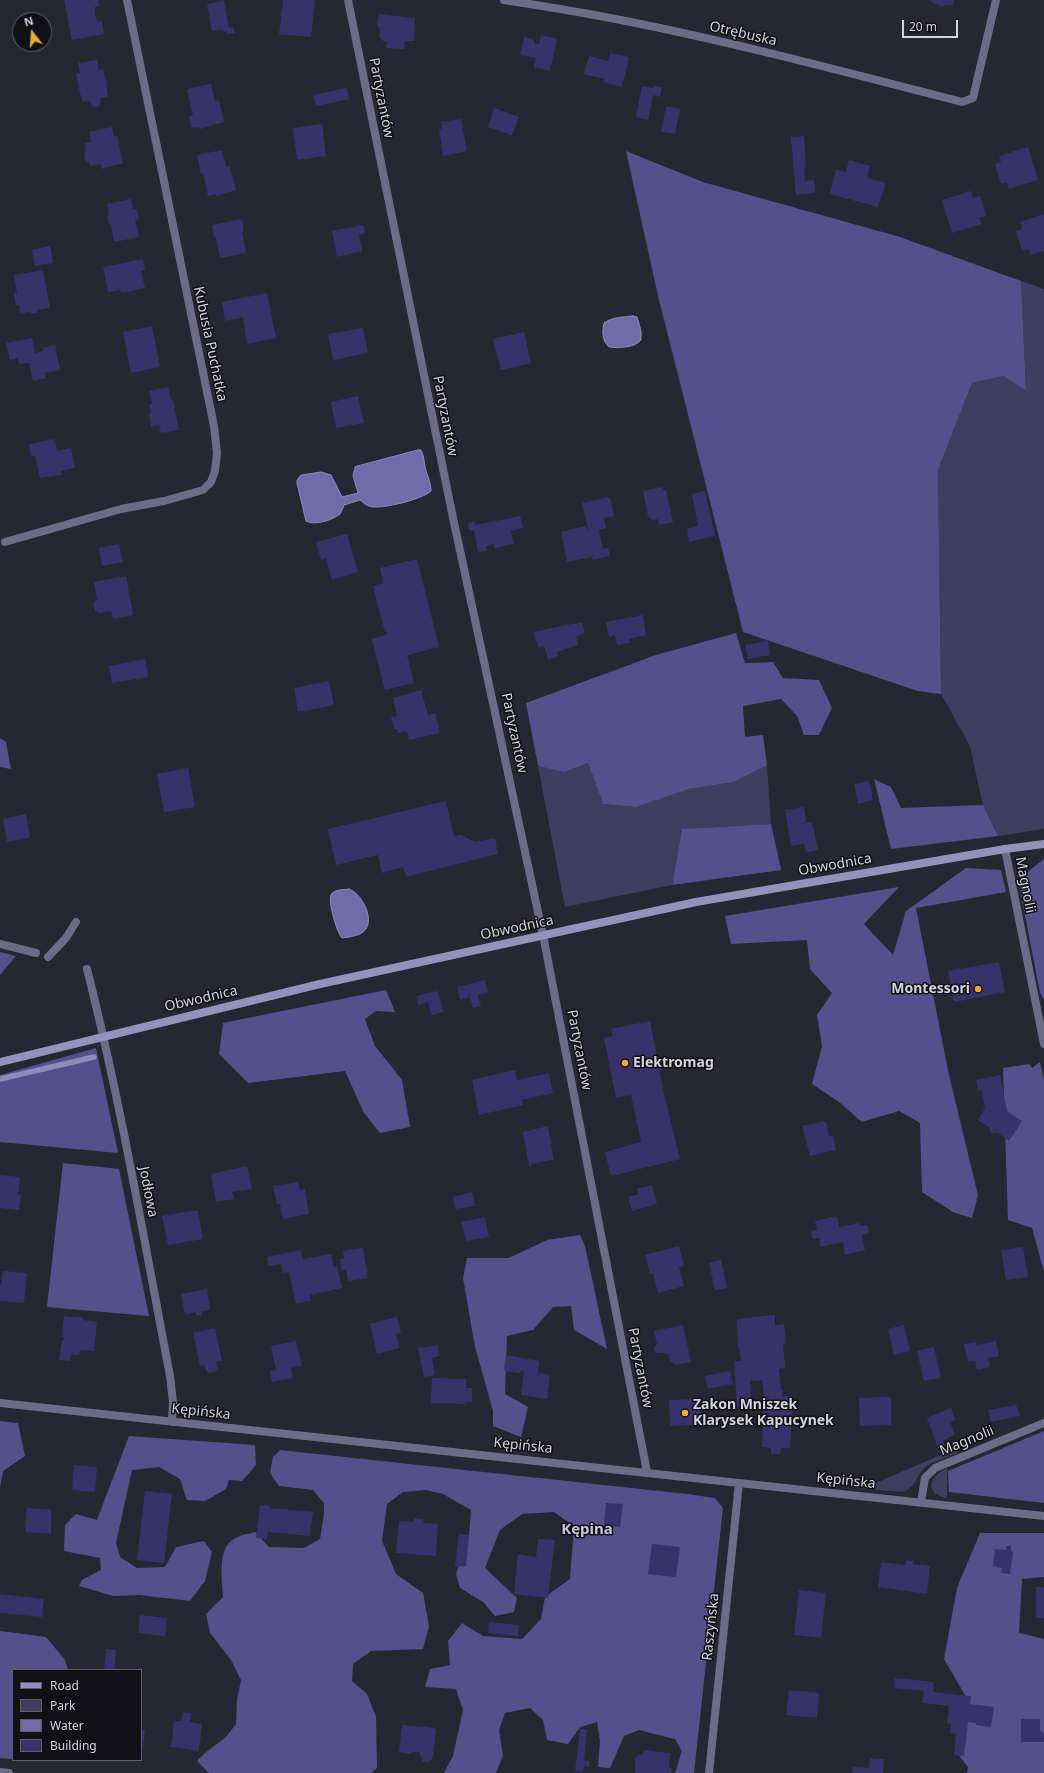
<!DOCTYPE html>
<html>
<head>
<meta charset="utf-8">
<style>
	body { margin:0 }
	#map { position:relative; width:1044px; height:1773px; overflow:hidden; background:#272733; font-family:"Noto Sans",sans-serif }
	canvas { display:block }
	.legend { position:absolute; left:12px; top:1669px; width:130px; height:92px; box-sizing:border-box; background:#101016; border:1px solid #5e5e65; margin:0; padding:5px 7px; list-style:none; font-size:12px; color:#d3d3dc }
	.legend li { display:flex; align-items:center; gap:8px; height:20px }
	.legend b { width:20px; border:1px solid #5e5e65 }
	.north { position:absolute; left:12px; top:12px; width:40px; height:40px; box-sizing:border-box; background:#101016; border:1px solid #5e5e65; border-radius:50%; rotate:343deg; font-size:11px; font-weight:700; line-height:16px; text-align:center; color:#d3d3dc }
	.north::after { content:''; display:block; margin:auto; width:14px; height:18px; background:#eaaa39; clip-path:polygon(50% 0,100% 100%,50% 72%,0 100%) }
	.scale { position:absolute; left:902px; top:20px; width:56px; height:18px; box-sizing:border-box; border:2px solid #d3d3dc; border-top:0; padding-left:5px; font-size:12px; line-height:14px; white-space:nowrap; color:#d3d3dc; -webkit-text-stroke:3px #101016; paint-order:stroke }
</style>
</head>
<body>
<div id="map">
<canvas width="1044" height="1773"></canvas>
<ul class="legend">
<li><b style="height:5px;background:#9491bd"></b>Road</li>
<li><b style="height:11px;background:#403d61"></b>Park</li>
<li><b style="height:11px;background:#716baa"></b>Water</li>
<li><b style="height:11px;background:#39316a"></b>Building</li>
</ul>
<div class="north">N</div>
<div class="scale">20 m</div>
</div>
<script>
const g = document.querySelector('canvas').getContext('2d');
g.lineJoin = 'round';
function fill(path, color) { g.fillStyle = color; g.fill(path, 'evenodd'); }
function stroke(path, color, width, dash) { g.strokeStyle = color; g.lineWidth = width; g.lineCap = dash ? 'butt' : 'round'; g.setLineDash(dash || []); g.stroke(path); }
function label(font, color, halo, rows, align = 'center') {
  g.font = font + ' "Noto Sans",sans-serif'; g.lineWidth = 3; g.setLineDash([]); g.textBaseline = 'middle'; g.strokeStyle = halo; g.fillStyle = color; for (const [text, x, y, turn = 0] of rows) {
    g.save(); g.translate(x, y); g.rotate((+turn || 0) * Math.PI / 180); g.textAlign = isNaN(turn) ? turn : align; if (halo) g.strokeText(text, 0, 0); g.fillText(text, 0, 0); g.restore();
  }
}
fill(new Path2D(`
	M1021 281 1044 289V829L998 836 983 805 970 746 941 694 938 470 972 383 1004 376 1026 391Z
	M588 763 603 804 636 807 689 789 734 782 767 765 771 824 682 829 672 885 565 907 538 766 564 772Z
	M957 1448V1453C948 1457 937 1460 928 1465 917 1472 916 1488 903 1492L855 1488 858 1483 871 1485Z
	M947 1468V1498C923 1493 929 1477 947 1468Z`), '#403d61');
fill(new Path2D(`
	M626 151 703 182 900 237 1021 281 1026 391 1004 376 972 383 938 470 941 694 918 691 743 632 658 296Z
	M736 633 745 663 773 662 783 678 819 680 832 708 819 735H804L797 716 781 699 743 706 745 737 763 735 767 765 734 782 689 789 636 807 603 804 588 763 564 772 538 766 526 703 656 655Z
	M0 738 6 742 11 769 0 767Z
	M874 779 891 787 901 808 983 805 998 836 891 849Z
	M771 824 781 870 672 885 682 829Z
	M1044 859V1000L1040 993 1019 884 1031 869Z
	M966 868 1001 870 1006 892 916 908 949 1075 978 1195 972 1218 953 1212 922 1192 920 1123 899 1111 862 1122 839 1102 812 1084 822 1046 817 1015 832 993 810 969 807 940 731 944 725 916 899 887 864 924 893 955 906 911Z
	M0 952 16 956 0 975Z
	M386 990 395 1012 376 1011 365 1019 375 1046 402 1080 410 1127 380 1133 364 1113 345 1071 248 1083 219 1054 223 1023Z
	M96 1048 118 1153 0 1142V1075Z
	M1040 1062 1044 1080V1272L1032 1228 1008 1220 1003 1068 1029 1064 1032 1068Z
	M63 1163 119 1169 149 1316 47 1307Z
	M580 1235 585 1246 607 1349 574 1330 571 1306 553 1307 533 1330 507 1336 505 1394 528 1407 521 1437 493 1426V1411L475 1347 463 1278 467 1258H509L547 1240Z
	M0 1421 18 1423 25 1456 3 1471 0 1488Z
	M1044 1431V1503L949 1492 948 1471Z
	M129 1436 255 1445 256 1465 242 1481 229 1480 226 1489 205 1501 187 1500 180 1479 159 1467 132 1470 116 1543 120 1557 137 1568 165 1567 176 1547 204 1541 212 1552 205 1581 190 1601 140 1595 113 1596 79 1586 82 1580 101 1570 100 1558 64 1551 65 1525 76 1514 97 1520Z
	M280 1450 687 1494 715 1498 723 1508 694 1773H675L682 1751 675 1739 639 1730 624 1736 610 1768 598 1767 600 1741 597 1722 580 1727 568 1744 547 1740 543 1720 530 1708 505 1713 499 1730 503 1756 496 1773H444L453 1756 463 1710 456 1689 425 1687 430 1669 450 1665 448 1641 462 1623 483 1636 522 1639 541 1619 545 1597 570 1579 574 1526 554 1512 522 1514 500 1530 485 1568 517 1598 514 1612 495 1616 483 1602 460 1588 456 1574 469 1535 471 1510 443 1494 426 1490 403 1492 387 1504 382 1541 396 1574 423 1593 429 1626 423 1649 371 1651 353 1664 352 1681 367 1694 376 1717 377 1768 371 1773H209L197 1761 205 1753 226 1737 236 1724 237 1700 241 1680 231 1660 210 1633 206 1614 223 1597C222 1581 217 1548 234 1539 240 1535 248 1534 255 1532L269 1547 304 1548 320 1539 324 1514V1503L313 1490 279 1486 270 1473 273 1457Z
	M980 1533H1044V1577L1022 1579 1019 1633 1044 1639V1773H967L968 1767 958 1754 965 1695 944 1659 957 1588Z
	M0 1631 46 1637 65 1660 68 1670H13V1759L0 1758Z`), '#564f8b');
const water = new Path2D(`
	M633 316 637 317 641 331V340C634 348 619 348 609 347 602 341 602 331 604 323 612 317 623 317 633 316Z
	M418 450H421C424 456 424 461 425 467 427 476 431 482 431 491 423 499 386 508 374 507 368 507 365 504 360 500L344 505C343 508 342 511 340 514 333 520 314 526 306 521L297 483V480L301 475 321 472 331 475 342 497 358 493 353 476 355 467Z
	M349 889C361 893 374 917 366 929 361 936 349 937 342 938 337 933 328 902 331 895 334 889 343 890 349 889Z`);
fill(water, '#716baa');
stroke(water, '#8e8ab9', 1);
stroke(new Path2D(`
	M0 1079 94 1057`), '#8e8ab9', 5.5);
fill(new Path2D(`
	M64 0H98L100 6 95 7V14L97 22 102 21 104 34 72 40Z
	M283 0H315L311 37 279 34Z
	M928 0H954L953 6 945 5 942 7Z
	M224 1 229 28 233 27 235 33 227 34V31L224 32 223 29 212 31 207 4Z
	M379 14 415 18 414 41H405L404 49 386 48 387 41H383L379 36 380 27H377Z
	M541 35 557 39 550 71 534 67 536 58 520 55 524 37 534 40V43L539 44Z
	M610 53 629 57 622 87 603 82 604 79 584 74 589 56 608 61Z
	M97 60 99 70 103 69 105 79H106L108 97 100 98 101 102 99 106 94 107 90 104V101L82 102 76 74 80 73 78 63Z
	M211 84 215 101 219 100 224 122 200 129 199 127 191 128 189 116 193 115 187 89Z
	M642 86 653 88 654 86 662 87 660 97 653 95 648 120 636 117Z
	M347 88 349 99 316 106 313 95Z
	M666 106 680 109 675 134 661 132Z
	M494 108 519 117 512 135 488 127Z
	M461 119 467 151 443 156 439 129H442L441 122Z
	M322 124 326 156 297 160 293 128Z
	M112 127 114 137 117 136 123 163 102 169 101 164 90 166 89 163 85 160 84 153 86 149 85 143 91 142 89 132Z
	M804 136 806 167H804L805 181 814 180 815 193 796 195 791 137Z
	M1028 147 1038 180 1009 189 1007 182 1001 184 995 164 1001 162 999 156Z
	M222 150 226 167 230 166 236 190 216 196V194L208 196 203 173 201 174 197 155Z
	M849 160 870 166 867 178 886 183 878 207 830 194 836 169 846 172Z
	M971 191 973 198 980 196 986 216 979 218 982 224 952 233 942 200Z
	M131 199 133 209H137L139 219 135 220 139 237 114 242 111 224H109L107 216 109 215 107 204Z
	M1044 214V251L1030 255 1028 249 1022 250 1016 231 1022 229 1020 222Z
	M242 219 244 231 242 232 246 253 220 258 216 237H214L212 225Z
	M363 225 365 233 359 235 362 251 337 257 332 231Z
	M50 246 53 263 35 266 32 250Z
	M143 259 145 270 141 271 145 288 121 293 120 290 108 292 103 267Z
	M43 270 50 308 38 310 37 313H31L29 312 20 313 19 305H16L14 293H17L14 275Z
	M267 293 276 338 247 344 243 317 225 321 222 302Z
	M152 326 160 367 131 373 123 332Z
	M363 328 368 353 333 360 328 334Z
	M524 332 531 363 501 370 493 339Z
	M32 338 35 353 43 351V348L55 345 60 370 45 373 46 378 33 381 29 363 19 364 18 358 10 360 6 343Z
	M168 387 171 400H173L179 430 161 433 159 425 151 427 149 413H151L149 405 152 404 149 391Z
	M358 396 364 423 336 428 331 402Z
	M55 439 57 451 71 448 75 468 61 471 62 475 40 478 35 456 31 457 29 444Z
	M663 487V490H666L673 522 659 525 658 519 652 520 648 516 643 491Z
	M705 491 715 536 689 542 687 529 698 526 692 494Z
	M610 497 614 516 604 518 606 528 599 530 603 549 608 548 610 556 593 560 592 557 567 562 561 532 586 526 589 532 582 503Z
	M520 516 523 528 511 531 514 544 494 548V544L486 546 487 551 478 552 474 530H469L468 523 475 522V525L481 524Z
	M347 534 358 572 332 580 326 558 321 560 316 542Z
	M119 544 123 562 102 566 99 548Z
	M417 559 439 647 407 655 414 683 385 690 372 639 388 634 387 632H385L373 586 383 583 380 568Z
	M126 576 133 615 113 619 111 611 100 613 95 611 93 603 97 599 94 582Z
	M643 615 646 635 629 639 630 643 617 645 615 635 609 637 606 622Z
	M582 622 585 633 576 636 578 645 557 652 558 657 548 659 544 646 538 647 537 642H536L533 632Z
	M768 641 770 655 748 659 745 645Z
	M145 659 148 677 112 683 109 666Z
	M329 681 334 705 298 712 294 688Z
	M421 690 428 715 435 713 440 733 409 740 407 731 398 733 397 729H394L391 717 397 716 393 698Z
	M188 768 195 807 164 812 157 774Z
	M869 781 873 800 858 804 854 784Z
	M446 801 454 836 461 835 475 842 495 838 498 854 406 877 403 867 382 873 378 855 336 865 328 829Z
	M804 807 806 822 801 824 812 822 818 850 806 852 804 844 791 846 785 810Z
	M26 814 30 838 7 842 3 819Z
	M999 962 1005 992 954 1002 948 971Z
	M485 980 488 993 478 995 481 1006 473 1008 470 997 460 1000 457 987Z
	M438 991 444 1012 431 1015 428 1002 418 1005 416 996Z
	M650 1021 663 1089 680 1159 611 1176 605 1152 641 1142 631 1095 616 1098 604 1038 613 1036 611 1029Z
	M515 1070 517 1080 549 1073 553 1093 522 1100 523 1105 479 1115 472 1080Z
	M1000 1075 1007 1111 1022 1121 1009 1141 998 1133 991 1134 989 1127 978 1120 985 1108 982 1090 978 1091 976 1080Z
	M826 1121 829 1136 833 1135 836 1150 810 1156 802 1126Z
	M548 1126 554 1161 551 1160 531 1164V1166H529L523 1132Z
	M247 1166 252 1189 232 1192 234 1199 216 1202 211 1174Z
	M0 1175 20 1177 18 1195H21L19 1210 0 1208Z
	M298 1182 300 1190 305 1189 309 1214 283 1219 280 1204H277L273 1186Z
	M652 1185 657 1204 632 1211 628 1197 639 1194 637 1189Z
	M472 1192 475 1206 455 1209 453 1197Z
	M198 1210 203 1239 168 1245 162 1216Z
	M837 1216 839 1227 859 1223 860 1226 867 1225 869 1233 862 1235 865 1250 845 1255 843 1242 821 1247 819 1238 813 1239 811 1231 817 1230 815 1221Z
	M485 1217 489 1237 466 1241 461 1222Z
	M679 1246 684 1266 679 1267 684 1286 658 1293 653 1273 650 1274 645 1255Z
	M1023 1247 1028 1277 1006 1280 1001 1250Z
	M363 1248 368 1278 348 1281 346 1270H342L340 1259H344L343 1251Z
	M301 1250 303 1259 331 1254 334 1267 337 1266 342 1288 310 1295 311 1301 296 1303 289 1272 283 1273 281 1264 268 1266 267 1257Z
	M721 1260 727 1288 715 1290 709 1263Z
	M3 1271 27 1273 24 1303 0 1301V1284H1Z
	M207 1289 210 1310 201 1311 202 1315 196 1316V1312L185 1315 181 1294Z
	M775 1315V1325L784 1324 786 1344H783L785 1368 779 1369 781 1390H783L782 1396H793L790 1448H781L780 1454H771V1448L762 1447 764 1395 762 1380 750 1381 752 1405 737 1407 734 1361H741L739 1348H738L737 1319Z
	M64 1316 83 1318V1320L97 1322 94 1351 80 1350 79 1355 71 1354 70 1361 59 1360 62 1341H63L64 1337H62Z
	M397 1317 401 1333 396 1334 400 1348 377 1354 370 1324Z
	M683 1325 691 1362 675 1365 670 1361 668 1355 664 1353H655L654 1348 657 1344 654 1331Z
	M904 1325 910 1351 894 1355 888 1329Z
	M215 1328 222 1361 216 1362 218 1368 215 1372 209 1373 206 1370 205 1365 200 1366 193 1333Z
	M296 1341 302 1366 291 1368 293 1378 272 1382 270 1371 276 1370 271 1346Z
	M996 1341 999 1356 988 1358 990 1367 977 1370 975 1361 968 1362 964 1344 976 1342 977 1345Z
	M438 1345 440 1356 432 1358 435 1375 424 1377 418 1348Z
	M934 1347 941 1378 924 1381 917 1351Z
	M506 1355 539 1361 538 1373 550 1375 547 1399 521 1395 524 1371H521L520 1373 504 1371Z
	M730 1371 733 1384 708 1389 705 1376Z
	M432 1378 466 1379V1388H472V1402H465V1404L431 1403Z
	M891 1397V1425L860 1426 859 1398Z
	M700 1399V1425L670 1426 669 1400Z
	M1016 1405 1020 1416 991 1422 988 1410Z
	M951 1408 955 1420 950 1422 955 1435 943 1440 945 1446 938 1448 927 1418Z
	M74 1465 97 1467 95 1492 72 1490Z
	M145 1491 172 1494 164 1563 137 1560Z
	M606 1503 623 1504 620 1527 604 1526Z
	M260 1505 271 1506 270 1508 313 1512 310 1536 268 1532 267 1539 256 1538Z
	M27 1508 51 1510V1534L25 1532Z
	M414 1518 424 1519 423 1523 438 1524 436 1556 396 1553 399 1521 414 1522Z
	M459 1534 469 1535 466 1566H455Z
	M538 1539 555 1540 548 1598 514 1594 518 1554 536 1557Z
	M652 1544 680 1547 676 1577 648 1574Z
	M1006 1546H1011V1551H1013L1010 1574 1001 1573 1002 1568 993 1566 995 1549 1006 1550Z
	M906 1560 913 1561V1564L930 1566 927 1594 878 1587 881 1562 905 1565Z
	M1036 1587H1044V1618H1036Z
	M799 1590 826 1593 821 1638 794 1635Z
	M0 1594 44 1599 42 1617 0 1613Z
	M140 1615 167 1618 165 1636 138 1633Z
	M489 1622 519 1625 518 1636 488 1633Z
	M106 1649 116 1650 114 1670H104Z
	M895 1678 934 1682 933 1692 971 1696 970 1704 994 1707 991 1727 976 1725V1723L968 1722 964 1756 954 1755 956 1734 950 1733 951 1724 947 1723 949 1706 922 1703 924 1691 894 1688Z
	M789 1690 819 1693 817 1718 786 1715Z
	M183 1712 191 1713 190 1722 202 1724 199 1751 171 1747 174 1721H181Z
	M1021 1719H1040V1730L1044 1734V1742H1021Z
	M402 1725 428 1727 436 1729 433 1756 430 1762H423L419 1752H412L410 1754 399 1752Z
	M580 1729H587L584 1761H589V1767L584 1766 583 1772 575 1771Z
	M141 1730H145L142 1752 141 1751Z
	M644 1750 670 1753 669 1767 672 1768 671 1773H635V1758L638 1755H643Z
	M870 1758 884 1759 883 1773H852L853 1767 869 1768Z`), '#39316a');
stroke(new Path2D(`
	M348 0 453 518 543 935 647 1472
	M504 0C536 5 568 10 600 16 722 39 842 71 962 102L973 98 996 0
	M5 542 121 509 164 501 203 490 211 482 215 471 217 453 214 426 127 0
	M1005 849 1044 1044
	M0 944 36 953
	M48 957 66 938 76 922
	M87 969C121 1103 144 1240 170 1376L173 1402 172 1422
	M0 1403 1044 1516
	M921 1502 925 1478 935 1468 1044 1423
	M0 1772 9 1773
	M709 1773 739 1483`), '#6d6b87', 8);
stroke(new Path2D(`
	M0 1062 320 984 696 902 1005 849 1044 844`), '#9491bd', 8);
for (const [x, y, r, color] of [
	[978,989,4,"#eaaa39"],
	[625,1063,4,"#eaaa39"],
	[685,1413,4,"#eaaa39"]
]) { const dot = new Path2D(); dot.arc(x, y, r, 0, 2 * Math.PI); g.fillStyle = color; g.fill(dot); stroke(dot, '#101016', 1.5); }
label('14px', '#d3d3dc', '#101016', [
	["Otrębuska",743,34,13],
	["Partyzantów",381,98,79],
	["Kubusia Puchatka",210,344,78],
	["Partyzantów",445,416,79],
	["Partyzantów",514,733,78],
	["Obwodnica",835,865,-10],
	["Magnolii",1025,885,79],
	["Obwodnica",517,928,-12],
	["Obwodnica",201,999,-13],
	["Partyzantów",579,1050,79],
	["Jodłowa",148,1192,79],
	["Partyzantów",640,1368,79],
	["Kępińska",201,1412,6],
	["Magnolii",967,1441,-22],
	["Kępińska",523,1446,6],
	["Kępińska",846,1481,6],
	["Raszyńska",711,1627,-84]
]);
label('bold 14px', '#d3d3dc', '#101016', [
	["Montessori",970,989,"right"],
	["Elektromag",633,1063],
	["Zakon Mniszek",693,1405],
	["Klarysek Kapucynek",693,1421]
], 'left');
label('bold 15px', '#c8c8d8', '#101016', [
	["Kępina",587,1530]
]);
</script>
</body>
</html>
